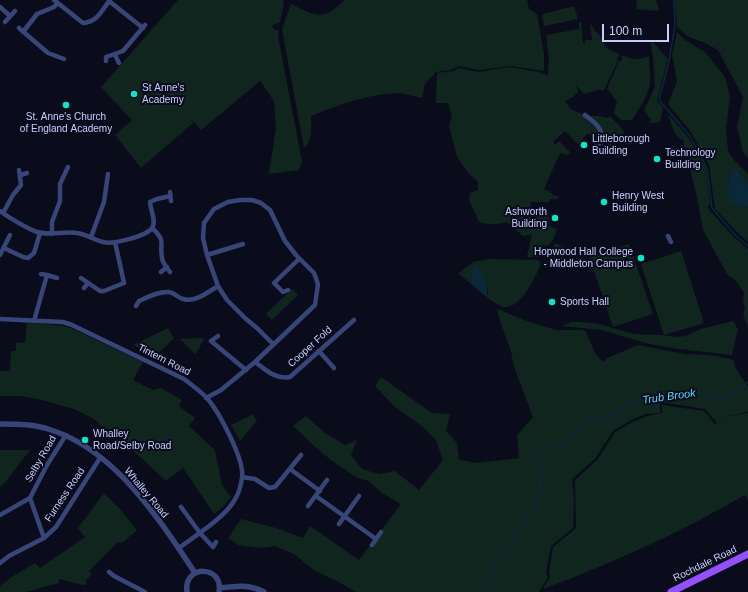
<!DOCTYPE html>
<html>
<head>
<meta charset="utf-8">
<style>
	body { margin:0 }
	#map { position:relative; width:748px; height:592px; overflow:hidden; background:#0b0c1b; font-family:Arial,sans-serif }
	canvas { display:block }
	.scale { position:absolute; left:602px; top:24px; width:67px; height:18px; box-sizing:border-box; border:2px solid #c7cefd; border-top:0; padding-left:5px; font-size:12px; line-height:14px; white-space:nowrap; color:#c7cefd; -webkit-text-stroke:3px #0b0c1b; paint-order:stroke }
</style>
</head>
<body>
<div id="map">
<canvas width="748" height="592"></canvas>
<div class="scale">100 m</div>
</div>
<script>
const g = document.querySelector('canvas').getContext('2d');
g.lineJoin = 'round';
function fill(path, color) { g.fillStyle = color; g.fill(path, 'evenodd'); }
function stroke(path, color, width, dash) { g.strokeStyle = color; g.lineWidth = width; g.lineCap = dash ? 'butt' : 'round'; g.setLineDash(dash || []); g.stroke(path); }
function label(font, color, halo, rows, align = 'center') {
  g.font = font + ' Arial,sans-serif'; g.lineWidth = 4; g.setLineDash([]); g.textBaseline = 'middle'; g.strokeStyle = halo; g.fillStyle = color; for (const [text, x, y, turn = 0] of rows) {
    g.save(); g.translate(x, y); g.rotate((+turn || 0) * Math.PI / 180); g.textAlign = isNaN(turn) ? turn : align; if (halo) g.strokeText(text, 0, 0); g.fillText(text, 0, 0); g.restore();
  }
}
fill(new Path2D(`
	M178 0H283L284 2 280 22 271 26 275 30H279L278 36 302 162 299 170 269 174 276 128 274 101 260 81 201 130 194 122 141 168 115 135 132 120 101 87Z
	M344 0H527L529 9 537 14 544 54V71L511 66 479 70 460 66 450 70 436 72 425 84 422 98C414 97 405 93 398 93 369 94 337 105 311 116 311 126 313 141 304 148L282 29 291 4C316 16 323 22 344 0Z
	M637 0H656L659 9 658 11 636 9Z
	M675 0H748V158L743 152 737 127 743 97 718 50 705 43 687 36 677 27Z
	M574 6 578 19 544 26 542 16 543 14Z
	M579 22H581L583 43H585V40H592L590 27 591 24 595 31 599 34 606 48 620 55 617 58 618 61 604 90H597L585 94 576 86 578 92 573 97 565 101 571 109 584 115 597 127 601 134 598 142 588 133 578 144 565 131 553 142 555 145 559 141 570 152 568 155 560 153 544 189 552 193V195L559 196 558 199H550L549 202H531V212H549V226L557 229 554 238 549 245 543 246 541 257H527L532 234 523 236 507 222C497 225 489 225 479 222L469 200 470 193 478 190V182L468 173 457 157 449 126 452 115 448 103H436L437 73 453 71 459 68 478 72 509 67 539 72 548 76 549 59 546 35 579 29Z
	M677 32 685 40 705 52 725 77 730 96 726 128 728 151 734 160 748 174V185L739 171 742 206H748V242L740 235 715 209 709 165 691 132 668 104 677 81 672 55Z
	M650 39 668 59 657 101 663 108 660 122 649 123 651 120 644 110 655 87 653 58Z
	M622 55C631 60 639 60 649 56 649 64 651 74 650 82 649 95 639 109 632 120H621L614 113 617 102 610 92 607 89 619 61 622 60Z
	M668 114 688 137 706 168 710 205 707 206 710 211 735 238 748 249V327L743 315 745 309 743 302 744 293 737 282 727 274 703 230 697 197 683 140C674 137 671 123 668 114Z
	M590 116H598L607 118 610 116 625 132 609 148 601 146C610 132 600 126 590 116Z
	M555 243 566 248 559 267 548 263Z
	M629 244 653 314 613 327 589 256Z
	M681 251 704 323 664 335 641 264Z
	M489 259 538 260 541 264C535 277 522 308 504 307 499 306 492 301 488 298V291L471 275 475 287 459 274V273L473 262Z
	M292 289 298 295 272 320 266 314Z
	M497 309 524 320 556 330H585L595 353 603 362 607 358 638 345 685 354 711 355 734 360 735 367 748 387V412L730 416 718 422 731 416 748 413V500L745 495C681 532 613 563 543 589L550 577 549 571 553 547 576 528 575 480 598 459 615 432 632 422 648 416 662 413V405L704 411 715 424 717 423 705 409 660 402V413L646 414 629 421 613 431 595 459 572 479 574 500 573 528 551 546 546 573 548 578 539 592H356L335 580 315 571 294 554 275 546 261 548 238 545 228 538 241 519 276 528 303 538 310 526 359 560 401 504 382 493 368 481 356 477 332 461 312 444 293 426 306 416 325 433 345 445 357 440 351 455 362 469 379 474 395 471 419 490 443 460 436 440 423 427 394 406 375 386 381 377 432 413 450 414 446 431 457 443 459 460 477 463 519 458 517 435 533 417 514 367 511 351 500 321Z
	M733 321 738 329 732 355 679 349 649 344 602 330 562 326 571 322H582L599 324 634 334 661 335 677 337 686 336 701 329Z
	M27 322 63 326 71 328 143 362 133 380 153 390 161 388 182 400 179 406 195 418 189 426 215 450 222 485 231 497 224 506 214 514 183 468 166 481 138 455 109 433 94 419 74 409 38 399 20 396H0V371H10L11 351H16V343L25 342Z
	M168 328 174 338 156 356 135 346V344Z
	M202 338 204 339C200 345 200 349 195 354L180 339Z
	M253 414 257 421 240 441 231 425Z
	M0 450H30L3 485 0 487Z
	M104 493 119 508 137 530 122 543 118 542 89 571 92 574 85 581 87 584 83 585 59 579V583L26 592H0V586L13 576 35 563 40 568 85 537 78 528Z`), '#0f251e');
fill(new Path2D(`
	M733 169 739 171 748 185V206C720 207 728 187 733 169Z
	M477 264 485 279 488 298C484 295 479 291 475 287 469 281 471 269 477 264Z`), '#0b283a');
stroke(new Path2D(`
	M674 0 675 25 669 61 659 100 690 136 707 168 712 208 736 236 748 246
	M482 592 505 547 535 509 541 478 536 463 540 456 550 448 565 445 584 422 590 419 601 420 641 399 673 396 696 391 720 400 736 391 748 382`), '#0b283a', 1.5);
stroke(new Path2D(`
	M54 0 83 23C98 22 101 11 110 0
	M109 1 143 28
	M0 7 10 16
	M5 22 15 11
	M19 28 48 53 64 59
	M23 32 37 14 54 7 58 3
	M115 55 119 63
	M106 61V57L123 51 145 25
	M585 115C591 120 604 128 601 138 600 142 598 146 596 150
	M21 175 27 173
	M170 192 171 201
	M0 211C8 217 28 229 37 232 51 236 64 231 77 233 86 234 94 240 103 242 112 245 147 236 152 228 157 222 150 209 150 202L157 199 170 196
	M3 213 13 195 21 185 19 170
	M152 228C167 242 159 242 162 258 163 264 167 268 170 272
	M52 234V222L60 201V184L68 167
	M668 236 671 242
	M91 237 104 202 108 174
	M4 248 23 257 28 258 34 253 40 233
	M0 255 10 235
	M207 255 243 244
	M161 272 167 267
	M41 274 47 275
	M81 278 100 291H104L124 283 115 242
	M84 288 88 283
	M288 290 283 292 274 283 299 259
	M136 306 139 301C148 297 159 291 169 292 175 293 178 298 183 299 195 303 208 292 218 286
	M0 319 63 322 72 325 184 379C192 385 200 391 207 398 219 412 245 460 242 478 241 485 238 495 234 501 224 518 195 536 179 548
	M34 321 47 275 57 278
	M218 336 211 341 246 370
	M319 351 334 368
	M255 362C266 370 276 380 290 377L354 320
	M206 398 221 390 255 362 315 305 318 284 314 273 296 255 285 241 270 210 261 203 252 200H240L228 202 214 209 204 223 203 238 207 255 218 286 227 300 246 319 257 328 273 344
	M290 469 320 491
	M242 477 255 479 269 488 275 487 301 455
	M316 496 376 539
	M308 506 327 480
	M181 507 200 533 213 547 216 542
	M0 515 30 498
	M339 524 359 496
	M44 538 30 498 47 465 66 435
	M372 545 381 532
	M0 563 9 556 44 538 56 527 100 458
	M109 572 114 576 145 592`), '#374579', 4.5);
stroke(new Path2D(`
	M0 424C17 424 35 424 51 430 115 450 160 520 195 573
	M220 588C236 586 249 584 264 592
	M187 592C183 564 224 565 219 592`), '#374579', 5.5);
stroke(new Path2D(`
	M671 592 748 554`), '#9251fa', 7);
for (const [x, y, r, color] of [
	[134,94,4,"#07e9c9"],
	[66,105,4,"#07e9c9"],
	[584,145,4,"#07e9c9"],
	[657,159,4,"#07e9c9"],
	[604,202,4,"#07e9c9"],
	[555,218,4,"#07e9c9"],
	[641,258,4,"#07e9c9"],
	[552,302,4,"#07e9c9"],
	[85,440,4,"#07e9c9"]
]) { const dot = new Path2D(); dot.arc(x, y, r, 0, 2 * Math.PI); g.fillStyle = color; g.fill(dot); stroke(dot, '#0b0c1b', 1.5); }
label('10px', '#c7cefd', '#0b0c1b', [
	["St Anne's",142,88],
	["Academy",142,100],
	["St. Anne's Church",66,117,"center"],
	["of England Academy",66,129,"center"],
	["Littleborough",592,139],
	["Building",592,151],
	["Technology",665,153],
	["Building",665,165],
	["Henry West",612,196],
	["Building",612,208],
	["Ashworth",547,212,"right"],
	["Building",547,224,"right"],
	["Hopwood Hall College",633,252,"right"],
	["- Middleton Campus",633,264,"right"],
	["Sports Hall",560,302],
	["Whalley",93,434],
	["Road/Selby Road",93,446]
], 'left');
label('10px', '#c7cefd', '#0b0c1b', [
	["Cooper Fold",310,347,-42],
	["Tintern Road",164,360,27],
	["Selby Road",41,459,-60],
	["Whalley Road",146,493,50],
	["Furness Road",65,495,-56],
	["Rochdale Road",705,564,-26]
]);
label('italic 11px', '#58d7fa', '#0b0c1b', [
	["Trub Brook",669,397,-8]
]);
</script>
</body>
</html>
